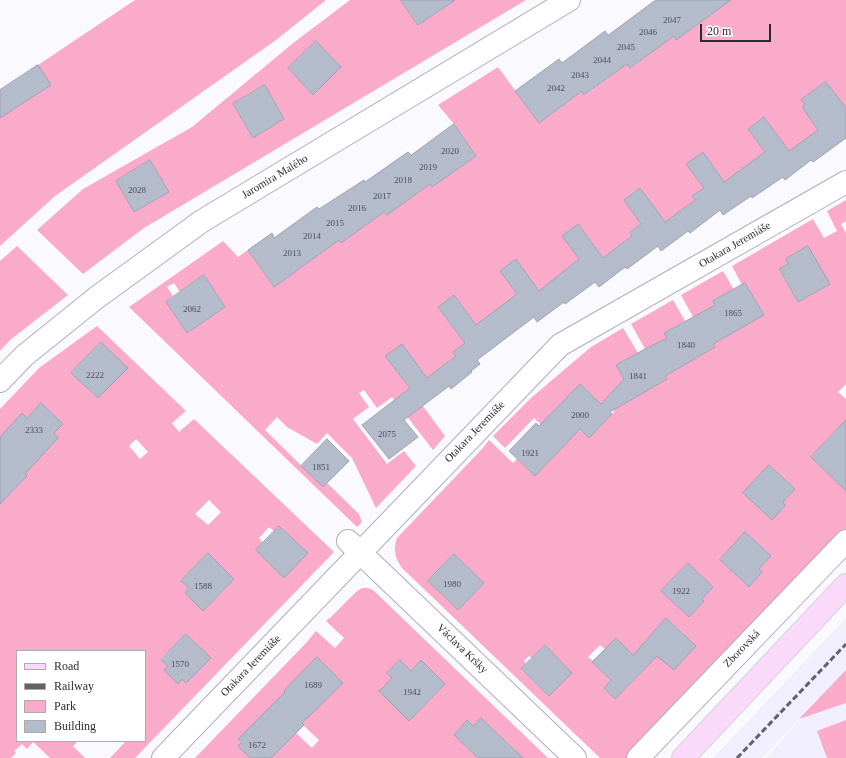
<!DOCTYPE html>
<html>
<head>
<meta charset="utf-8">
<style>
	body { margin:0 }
	#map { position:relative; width:846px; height:758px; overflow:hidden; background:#faf9fd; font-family:Georgia,serif }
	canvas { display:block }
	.legend { position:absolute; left:16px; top:650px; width:130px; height:92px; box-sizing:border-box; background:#fff; border:1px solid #abaaad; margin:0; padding:5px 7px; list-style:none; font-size:12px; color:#2c2a31 }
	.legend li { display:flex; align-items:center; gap:8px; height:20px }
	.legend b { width:20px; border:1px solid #abaaad }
	.scale { position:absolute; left:700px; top:24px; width:71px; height:18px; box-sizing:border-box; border:2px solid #2c2a31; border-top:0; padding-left:5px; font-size:12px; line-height:14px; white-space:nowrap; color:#2c2a31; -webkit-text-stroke:3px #fff; paint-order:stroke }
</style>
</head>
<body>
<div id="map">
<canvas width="846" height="758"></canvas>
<ul class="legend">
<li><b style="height:5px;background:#fad9fa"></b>Road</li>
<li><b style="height:5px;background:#646268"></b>Railway</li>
<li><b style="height:11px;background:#faabca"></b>Park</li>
<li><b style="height:11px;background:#b4bbcb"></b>Building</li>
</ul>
<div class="scale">20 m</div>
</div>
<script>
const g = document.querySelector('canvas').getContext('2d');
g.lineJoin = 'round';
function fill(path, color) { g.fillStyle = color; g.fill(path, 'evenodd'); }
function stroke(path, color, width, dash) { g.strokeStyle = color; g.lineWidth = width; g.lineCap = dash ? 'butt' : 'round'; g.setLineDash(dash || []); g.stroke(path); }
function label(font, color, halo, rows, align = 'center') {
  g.font = font + ' Georgia,serif'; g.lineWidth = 4; g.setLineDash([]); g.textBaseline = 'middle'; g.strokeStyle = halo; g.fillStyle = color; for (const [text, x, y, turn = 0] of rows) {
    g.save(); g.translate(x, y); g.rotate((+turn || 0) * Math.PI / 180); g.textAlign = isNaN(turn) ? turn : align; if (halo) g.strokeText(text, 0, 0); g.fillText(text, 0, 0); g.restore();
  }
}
fill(new Path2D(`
	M846 618V758H766L819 698 762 758H713Z`), '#f1eefd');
fill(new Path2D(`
	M135 0H326L276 40 55 196 0 246V92L44 61Z
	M350 0H401L418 25 451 3 450 0H526L144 228 83 274 37 230 83 189 192 127 292 44ZM316 41 341 67 313 95 288 68ZM265 85 284 119 253 138 233 104ZM150 160 169 192 134 212 116 181Z
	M715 0H846V108L826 82 802 100 805 105 802 107 818 130 789 151 764 117 748 129 765 152 727 186 703 152 687 164 704 188 692 196 695 200 665 222 640 188 624 200 641 224 630 232 632 236 603 258 578 224 562 236 579 259 565 270 567 274 541 293 516 260 500 271 517 294 479 329 454 295 438 307 465 343 453 352 456 356 427 378 386 356 445 436 433 450 392 397 377 408 364 390 359 393 369 407 353 419 387 464 404 451 416 466 376 508 352 458 327 433 317 444 287 427 277 417 265 430 323 487 327 483 359 514 362 522 357 527 129 307 223 241 238 257 248 250 274 287 339 240 341 243 384 212 387 215 430 184 432 187 476 156 454 124 438 105 498 67 539 123 582 91 585 95 627 64 631 68 673 36 676 40 720 8ZM204 275 225 307 187 333 166 302 173 296 167 287 174 283 180 292Z
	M846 200V221L841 224 846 233V384L838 392 846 399V439L836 430 811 457 839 484 846 478V529L627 758H600L402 568C395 558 393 549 397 538L482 449 489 440 513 463 517 459 535 476 563 446 534 418 505 448 493 436 531 398 591 347 623 328 638 353 635 397 667 379 649 347 645 349 631 324 673 300 685 321 664 333 683 365 715 347 697 315 693 317 681 295 723 271 734 290 763 315 745 283 742 285 732 266 813 219 824 238 837 231 827 211ZM798 252 830 284 798 302 779 270 788 264 786 259ZM580 384 601 404 604 401 615 411 589 438 579 429ZM769 465 795 489 783 502 785 506 772 519ZM745 533 771 556 759 569 762 572 749 587 720 560ZM454 554 484 583 458 610 428 581ZM688 563 713 587 702 599 704 601 694 612 682 610 661 591ZM666 618 684 634V635L644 643ZM616 638 646 667 623 691 592 662 593 661 588 657 600 645 605 649ZM545 645 572 673 549 696 521 670 526 664 524 661 529 656 532 658Z
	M17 246 68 295 10 340 0 351V261Z
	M97 326 186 411 172 423 179 432 194 419 334 552 135 758H110L125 742 124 741H145V651H17V741H78L73 746 85 758H50L33 742 27 749 22 744 14 751 16 753 11 758H0V504L27 476 0 450V409L39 368ZM101 342 127 368 98 398 71 373ZM41 403 63 424 54 433 58 438 44 453 27 418ZM136 439 148 452 140 459 129 446ZM209 500 221 512 208 525 195 514ZM279 526 308 553 284 577 256 550 263 543 259 538 269 527 274 531ZM208 553 234 579 207 607 202 609 185 593 189 588 181 581ZM186 634 211 658 186 683 182 679 178 683 165 670 168 666 161 659Z
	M362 588H368L373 590 548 758H506L514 749 481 718 473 726 467 721 454 735 478 758H271L242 742 250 758H195L307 642 316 631 335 648 344 638 326 621 331 617 356 592ZM317 658 343 683 318 707ZM400 660 411 671 421 660 445 684 409 721 379 691 384 685 391 691 398 684 387 673ZM303 725 319 740 312 748 296 733Z
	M846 670V703L799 719Z
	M846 720V758H827L817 731Z`), '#faabca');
const building = new Path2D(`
	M401 0H455L418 25Z
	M656 0H731L676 40 674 36 630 68 627 64 584 95 582 91 539 123 515 91 559 59 562 63 605 31 608 35Z
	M316 41 341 67 313 95 288 68Z
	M38 65 51 85 0 118V90Z
	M826 82 846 108V138L813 162 811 160 785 180 783 177 752 198 751 196 723 215 720 210 690 233 688 231 661 251 658 246 627 269 625 267 599 287 595 282 565 304 564 302 537 322 534 317 477 360 480 364 471 371 472 372 451 389 449 386 404 420 418 437 389 459 362 425 410 388 385 356 402 344 427 378 456 356 453 352 465 343 438 307 454 295 476 325 517 294 500 271 516 259 539 291 579 259 562 236 578 224 603 258 632 236 630 232 641 224 624 200 640 188 665 222 695 200 692 196 704 188 686 164 703 152 724 182 765 152 748 129 764 117 789 151 818 130 802 107 805 105 801 100Z
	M265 85 284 119 253 138 233 104Z
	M454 124 476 156 432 187 430 184 387 215 384 212 341 243 339 240 274 287 248 250 272 233 274 238 317 207 319 209 364 180 365 182 408 152 411 155Z
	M150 160 169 192 134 212 116 181Z
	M808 246 830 284 798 302 779 269 788 264 786 259Z
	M204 275 225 307 187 333 166 302Z
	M745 283 764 315 713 344 715 347 665 376 667 379 610 412 612 414 589 438 580 429 535 476 509 451 536 423 539 426 580 384 601 404 624 379 616 365 645 349 667 338 664 333 715 305 713 301Z
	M101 342 128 368 98 398 71 373Z
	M41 403 63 424 54 433 58 438 25 474 27 476 0 504V437L22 413 27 418Z
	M846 420V491L811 457Z
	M327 439 349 461 323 487 301 466Z
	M769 465 795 489 783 502 785 506 772 520 743 493Z
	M279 526 308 553 284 578 256 550Z
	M745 532 771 556 759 569 762 572 749 587 720 560Z
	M208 553 234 579 203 611 185 593 189 588 181 581Z
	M454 554 484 583 458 610 428 581Z
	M688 563 713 587 702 599 704 601 689 617 661 591Z
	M666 618 696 646 674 670 657 656 615 699 604 688 611 680 592 662 616 638 633 655Z
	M186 634 211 658 186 683 182 679 178 684 164 670 168 666 161 660Z
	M545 645 572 673 549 696 521 669Z
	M317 657 343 683 302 723 304 725 271 758H250L238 746 242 742 238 739 285 692 284 691Z
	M400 660 411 671 421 660 445 684 409 721 379 691 392 678 387 673Z
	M481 718 523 758H478L454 735 467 720 473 726Z`);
fill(building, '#b4bbcb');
stroke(building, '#9da3b3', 1);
const minor = new Path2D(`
	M0 381 24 356 96 298 202 221 569 0
	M348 541 575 758
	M163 758 560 345 846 182
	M638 758 846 541`);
const major = new Path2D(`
	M683 758 846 585`);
stroke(minor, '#b1adbe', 24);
stroke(major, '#d5d4d6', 24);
stroke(minor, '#fff', 22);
stroke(major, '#fad9fa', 22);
stroke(new Path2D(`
	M737 758 846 644`), '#646268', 3, [6, 3]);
label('9px', '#4e4e58', null, [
	["2047",672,21],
	["2046",648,33],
	["2045",626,48],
	["2044",602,61],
	["2043",580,76],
	["2042",556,89],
	["2020",450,152],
	["2019",428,168],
	["2018",403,181],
	["2028",137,191],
	["2017",382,197],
	["2016",357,209],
	["2015",335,224],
	["2014",312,237],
	["2013",292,254],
	["2062",192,310],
	["1865",733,314],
	["1840",686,346],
	["2222",95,376],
	["1841",638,377],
	["2000",580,416],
	["2333",34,431],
	["2075",387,435],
	["1921",530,454],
	["1851",321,468],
	["1980",452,585],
	["1588",203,587],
	["1922",681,592],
	["1570",180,665],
	["1689",313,686],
	["1942",412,693],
	["1672",257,746]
]);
label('11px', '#2c2a31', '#fff', [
	["Jaromíra Malého",275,177,-31],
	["Otakara Jeremiáše",735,245,-30],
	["Otakara Jeremiáše",475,432,-46],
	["Václava Kršky",462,649,44],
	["Zborovská",742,649,-46],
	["Otakara Jeremiáše",251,666,-46]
]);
</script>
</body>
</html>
